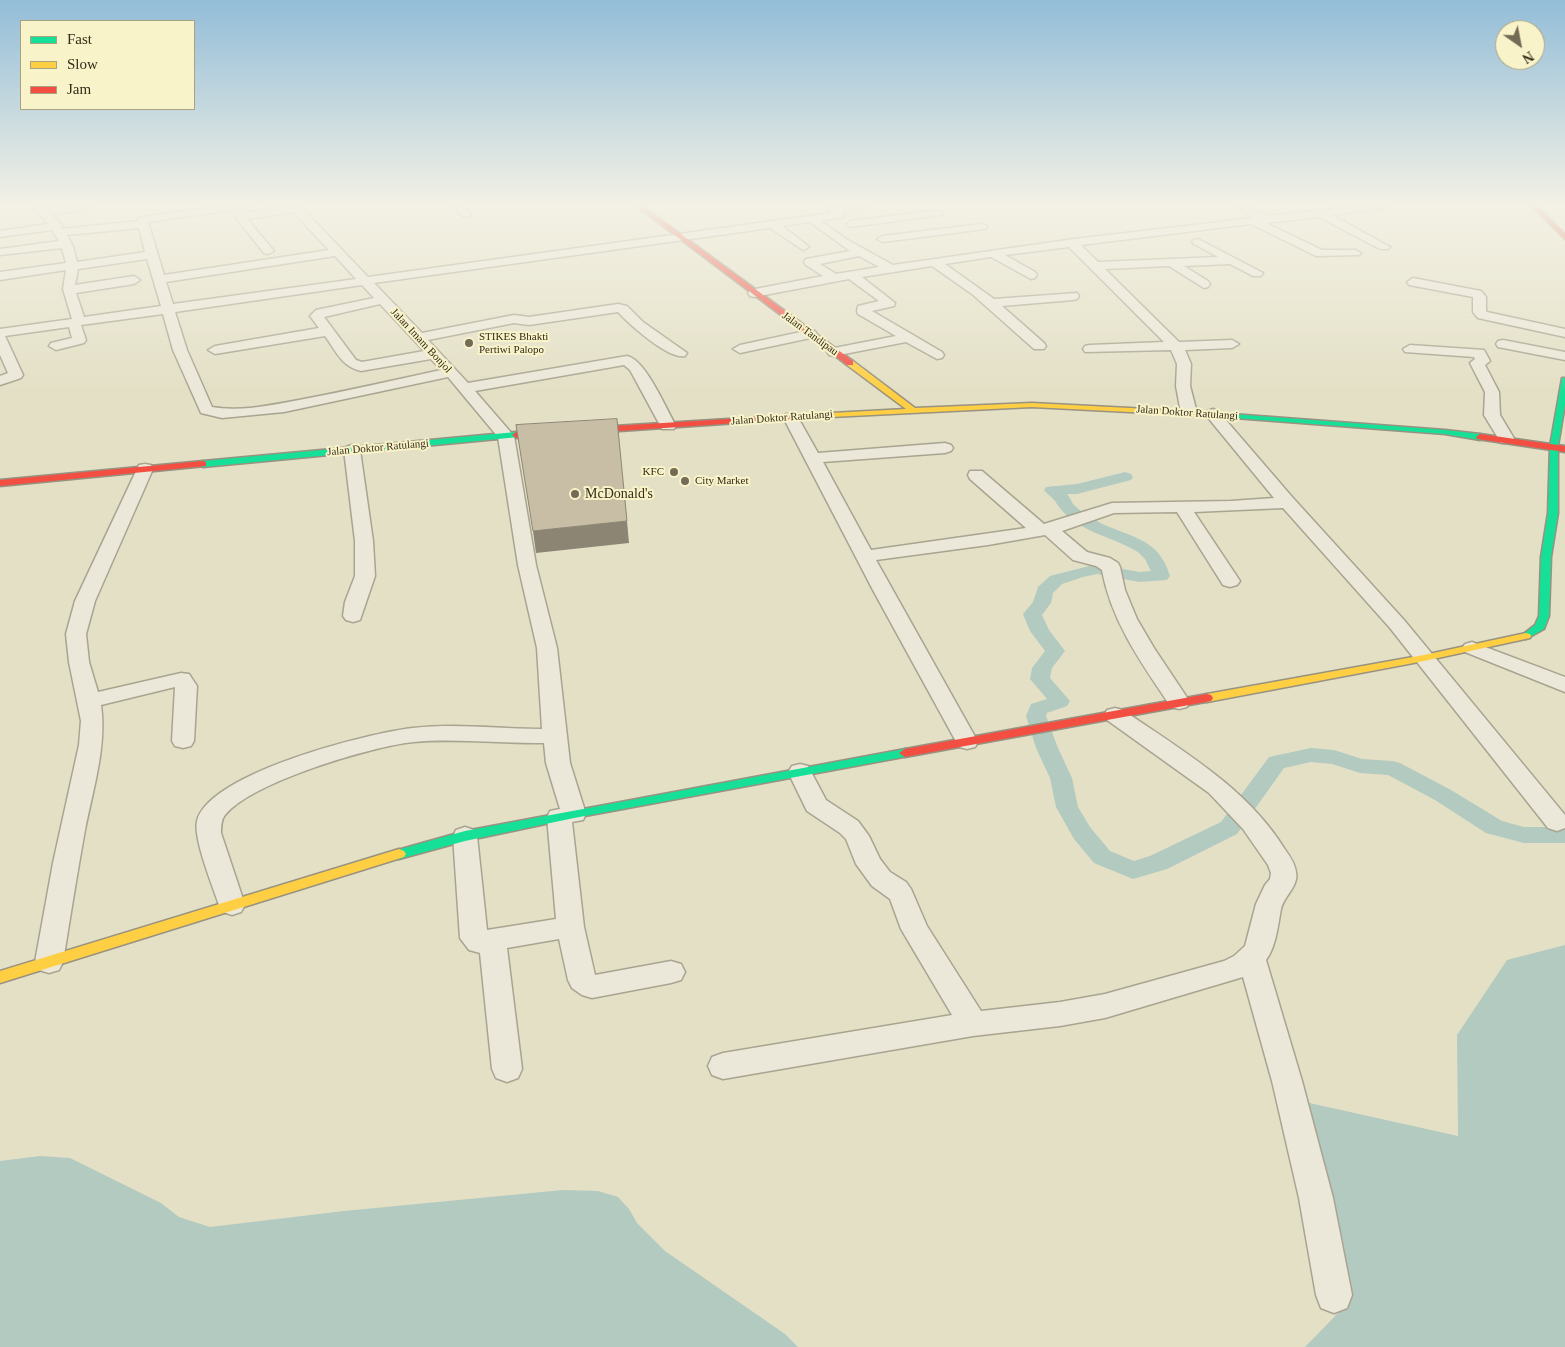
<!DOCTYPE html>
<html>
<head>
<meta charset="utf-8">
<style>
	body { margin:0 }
	#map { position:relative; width:1565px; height:1347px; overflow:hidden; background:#e4e0c6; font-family:"Times New Roman",serif }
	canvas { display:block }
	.legend { position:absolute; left:20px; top:20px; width:175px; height:90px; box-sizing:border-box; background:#f8f3c9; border:1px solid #aaa383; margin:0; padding:6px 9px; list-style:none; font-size:15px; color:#362c19 }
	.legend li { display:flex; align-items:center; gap:10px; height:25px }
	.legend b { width:25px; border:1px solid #aaa383 }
	.north { position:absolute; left:1495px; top:20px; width:50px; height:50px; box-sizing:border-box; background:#f8f3c9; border:1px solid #aaa383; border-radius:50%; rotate:147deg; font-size:14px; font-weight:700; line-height:20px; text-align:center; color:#362c19 }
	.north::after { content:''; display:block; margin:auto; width:18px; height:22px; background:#736b56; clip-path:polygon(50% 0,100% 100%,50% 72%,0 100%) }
</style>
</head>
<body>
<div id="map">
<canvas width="1565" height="1347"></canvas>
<ul class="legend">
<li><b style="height:6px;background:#16e098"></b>Fast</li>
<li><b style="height:6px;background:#ffcf43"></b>Slow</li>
<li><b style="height:6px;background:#f24e42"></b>Jam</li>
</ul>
<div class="north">N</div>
</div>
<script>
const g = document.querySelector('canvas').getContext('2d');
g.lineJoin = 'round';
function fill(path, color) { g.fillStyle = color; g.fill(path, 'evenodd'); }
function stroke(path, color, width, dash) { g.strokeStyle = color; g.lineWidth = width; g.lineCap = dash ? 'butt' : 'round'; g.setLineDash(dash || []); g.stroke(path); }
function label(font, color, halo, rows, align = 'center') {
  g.font = font + ' "Times New Roman",serif'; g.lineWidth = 4; g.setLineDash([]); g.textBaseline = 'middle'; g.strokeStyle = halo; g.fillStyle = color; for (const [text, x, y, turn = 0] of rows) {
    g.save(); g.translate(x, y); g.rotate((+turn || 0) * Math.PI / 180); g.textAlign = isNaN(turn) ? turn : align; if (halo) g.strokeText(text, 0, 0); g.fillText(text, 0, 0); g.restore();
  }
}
fill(new Path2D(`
	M1565 945V1347H1305L1342 1309 1296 1100 1458 1136 1457 1035 1507 960Z
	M40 1156 70 1158 161 1203 179 1217 210 1227 344 1211 563 1190 598 1191 618 1197 629 1209 637 1223 665 1251 785 1334 798 1347H0V1161Z`), '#b3cac0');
fill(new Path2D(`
	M1125 472 1131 474 1133 477 1131 480 1077 494H1067C1070 497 1071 501 1073 504 1079 510 1087 516 1095 520 1127 538 1158 535 1170 576L1167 580 1139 582 1097 574 1083 577 1062 584 1053 593 1051 603 1042 615 1049 630 1065 651 1052 668 1050 678 1070 701 1067 706 1047 713 1046 716 1058 748 1072 778 1078 807 1090 827 1110 851 1134 861 1150 856 1221 822 1269 757 1311 748 1334 750 1362 759 1392 761 1400 763 1451 790 1502 821 1524 827H1565V843H1524L1486 833 1435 800 1388 775 1360 773 1332 764 1311 762 1284 768 1237 834 1167 869 1133 879 1094 863 1074 839 1056 807 1050 778 1036 748 1026 716 1031 704 1047 699 1030 679 1032 668 1045 651 1030 631 1023 614 1033 602 1038 587 1050 576 1097 564 1139 572 1151 571 1145 559 1138 552C1110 535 1072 531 1055 501 1052 497 1047 494 1044 490L1046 487 1077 484Z`), '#b3cac0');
const street = new Path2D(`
	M32 205H43L47 209 74 205H96L91 208 52 215 61 224 62 229 137 221 138 218 142 217 226 205H251L246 208 148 222 164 275 329 250 293 212 247 219 274 251 268 254 264 253 235 217 240 214 288 205 300 206 368 277 831 213 827 209 828 207 873 205 868 208 842 211 845 215 844 217 821 221 846 239 893 265 1074 239 1254 218 1233 205H1246L1268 216 1364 205H1390L1385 208 1332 215 1390 247 1388 249H1380L1319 217 1266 223 1322 250H1355L1361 253 1359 255 1316 256 1251 224 1081 245 1098 262 1218 257 1194 244 1192 242 1194 240 1198 239 1263 273 1261 276H1253L1230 264 1184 266 1208 281 1210 284 1208 287 1204 288 1169 266 1105 269 1179 342 1232 340 1239 344 1232 348 1185 350 1191 364 1190 386 1197 413 1194 416H1184L1181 413 1176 386 1177 364 1171 350 1085 352 1083 349 1085 346 1090 345 1164 342 1069 247 1005 255 1035 272 1037 275 1035 278 1031 279 991 257 945 264 994 299 1077 293 1079 296 1077 299 1073 300 1002 306 1044 343 1046 346 1044 349H1034L972 294 932 266 862 277 895 303 894 306 872 311 942 352 944 355 942 358 937 359 906 342 834 356 829 355 827 352 829 349 896 336 858 314 857 311 858 306 879 301 849 279 754 297 750 296 748 293 750 290 823 276 806 265 804 262 806 259 850 251 810 222 782 226 807 245 809 247 803 250 770 228 374 283 422 333 514 315 529 317 618 304 627 306 643 322 687 353 685 356C669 360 629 324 618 312L529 325 514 323 428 340 468 383 627 356C646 360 666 409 676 426L674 429H662L630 370 624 365 475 391 514 436 536 565 557 648 570 763 586 814 583 820 572 822 584 927 595 975 671 961 681 964 685 972 681 980 671 983 592 998 582 995 572 988 568 980 559 939 507 948 522 1069 518 1078 507 1082 496 1078 492 1069 480 953 469 950 460 938 453 836 456 830 465 827 474 830 477 836 487 930 556 919 547 817 550 811 560 809 546 763 544 743C501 744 457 738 414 742 372 746 252 782 225 815 221 820 221 827 221 833L245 905 241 912 232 915 223 912 219 905C213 887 193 838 197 821 209 773 368 733 413 728 456 723 499 729 542 729L537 648 518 565 498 437 448 377 284 412 222 418 201 413 173 350 163 314 81 325 86 340 84 343 56 350 49 346 51 343 72 338 69 327 5 336 23 375 21 378 0 385V376L8 373 0 355V329L72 319 63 289 66 270 0 280V272L66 263 62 248 0 255V249L59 241 52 230 0 237V231L48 224ZM139 228 145 252 77 262 73 247 67 235ZM335 256 356 279 173 304 166 282ZM859 256 879 267 836 274 820 264ZM147 259 161 306 84 317 76 293 134 284 140 280 134 276 75 285 78 269ZM362 285 374 298 316 310 310 316 319 328 215 346 208 350 215 354 325 336C336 351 341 366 361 371L431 359 441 370C394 380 347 391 299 400 272 405 240 412 212 407L187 350 175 312ZM380 304 424 351 362 362 356 360 324 317Z
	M452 205H463L471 214 470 216H462Z
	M938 210 942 211 943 213 942 215 851 227 846 224 851 221Z
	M981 224 985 225 987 227 985 229 883 242 877 239 883 236Z
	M1413 278 1481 291 1486 297V311L1487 312 1565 329V337L1478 318 1473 312V297L1409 285 1407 282Z
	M810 330 815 331 817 334 815 337 740 353 733 349 740 345Z
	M1503 340 1565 352V360L1498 347 1496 344 1498 341Z
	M1410 345 1484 350 1490 361 1485 365 1499 392 1500 415 1515 440 1513 443H1501L1484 415 1485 392 1470 363 1475 359 1474 357 1405 352 1403 349Z
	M1213 409 1218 411 1293 498 1404 620 1565 815V828L1557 831 1548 828 1390 628 1283 508 1194 512 1240 581 1237 585 1230 587 1223 585 1177 512 1114 513 1062 531 1087 552 1110 558 1118 563 1120 567 1125 590 1137 619 1154 648 1190 702 1187 707 1179 709 1171 707C1142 664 1111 621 1102 570L1096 566 1073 560 1045 535 988 545 876 560 978 742 975 747 967 749 959 747 874 592 783 417 786 414H796L818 453 945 443 951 445 953 448 951 451 945 453 823 462 871 550 1026 528 970 479 968 475 970 471H982L1044 524 1112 503 1231 501 1274 498 1205 414 1208 411Z
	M352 445 358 447 360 450 373 541 375 576 360 620 353 622 346 620 343 616 345 602 355 576V541L344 450 346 447Z
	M145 464 151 465 153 469 95 601 86 634 89 662 98 692 181 673 189 674 197 686 194 741 191 746 183 748 175 746 172 741 175 687 101 705C107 746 93 789 85 830 77 874 70 918 63 962L59 970 49 973 39 970 35 962 53 863 79 745 81 721 69 662 66 634 75 601 137 469 139 465Z
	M1472 642 1565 677V692L1465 652 1462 648 1465 644Z
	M1115 708 1123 710C1181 750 1246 787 1284 848 1289 855 1295 863 1296 872 1299 886 1284 896 1281 909 1278 925 1276 947 1266 960L1302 1081 1333 1198 1352 1295 1347 1308 1334 1313 1321 1308 1316 1295 1299 1198 1272 1081 1243 977 1105 1018 1060 1026 973 1036 723 1079 712 1075 708 1066 712 1057 723 1053 952 1015 901 929 890 899 872 886 856 864 846 839 840 833 807 811 788 772 792 766 800 764 808 766 826 800 858 821 869 836 880 859 890 872 906 882 911 889 927 926 981 1011 1060 1002 1105 994 1224 961 1234 956 1245 946 1256 904 1265 885 1270 879 1271 873 1268 865 1243 829 1209 793 1107 720 1104 715 1107 710Z`);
const fast = new Path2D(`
	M1562 378H1565V404L1558 446V513L1551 557 1549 616 1544 629 1526 639 1521 636 1535 625 1539 616 1541 557 1548 513 1550 446Z
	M1205 412 1445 430 1480 434 1484 437 1480 440 1445 434 1208 416 1204 414Z
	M516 432 519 433V437L203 467 199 464 203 461Z
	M905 749 909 750 911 753 909 756 574 818 465 841 399 859 394 857 392 854 394 851 465 831Z`);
const slow = new Path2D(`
	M847 361H853L915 408 1032 403 1208 412 1212 414 1208 416 1032 407 791 419V415H794L906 409 847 365Z
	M1526 633 1530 634 1531 636 1530 638 1424 661 1207 702 1201 698 1207 694 1424 655Z
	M399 849 404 851 406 854 404 857 0 983V971Z`);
const jam = new Path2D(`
	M635 205H641L853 361V365H847Z
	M1530 205H1536L1565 234V239Z
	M794 415H797V419L516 438 512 435 516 432Z
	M1480 434 1565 446V452L1477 439 1476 437Z
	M203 461 206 462V466L0 486V480Z
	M1207 694 1211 695 1213 698 1211 701 905 757 899 753 905 749Z`);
stroke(street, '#a8a490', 3);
stroke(fast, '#989280', 3);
stroke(slow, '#989280', 3);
stroke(jam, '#989280', 3);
fill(street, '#ebe8d9');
fill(fast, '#16e098');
fill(slow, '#ffcf43');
fill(jam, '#f24e42');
fill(new Path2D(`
	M627 521 629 543 536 553 533 531Z`), '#8c8574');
const building = new Path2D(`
	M617 419 627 521 533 531 516 425Z`);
fill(building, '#c8bea6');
stroke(building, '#8c8574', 1);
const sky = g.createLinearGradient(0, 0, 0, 393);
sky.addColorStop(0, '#93bdd8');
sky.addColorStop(0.52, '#f3f1e5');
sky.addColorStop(1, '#f3f1e500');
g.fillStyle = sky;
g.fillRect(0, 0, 1565, 393);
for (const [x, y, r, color] of [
	[469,343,5,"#736b56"],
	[674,472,5,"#736b56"],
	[685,481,5,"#736b56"],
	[575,494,5,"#736b56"]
]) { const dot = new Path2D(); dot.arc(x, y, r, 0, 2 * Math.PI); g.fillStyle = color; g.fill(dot); stroke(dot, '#f8f3c9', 2); }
label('11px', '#362c19', '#f8f3c9', [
	["Jalan Tandipau",810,334,36],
	["Jalan Imam Bonjol",421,341,47],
	["Jalan Doktor Ratulangi",1187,413,4],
	["Jalan Doktor Ratulangi",782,418,-4],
	["Jalan Doktor Ratulangi",378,448,-5]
]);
label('11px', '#362c19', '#f8f3c9', [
	["STIKES Bhakti",479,337],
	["Pertiwi Palopo",479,350],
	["KFC",664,472,"right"],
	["City Market",695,481]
], 'left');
label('14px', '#362c19', '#f8f3c9', [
	["McDonald's",585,494]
], 'left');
</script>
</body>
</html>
